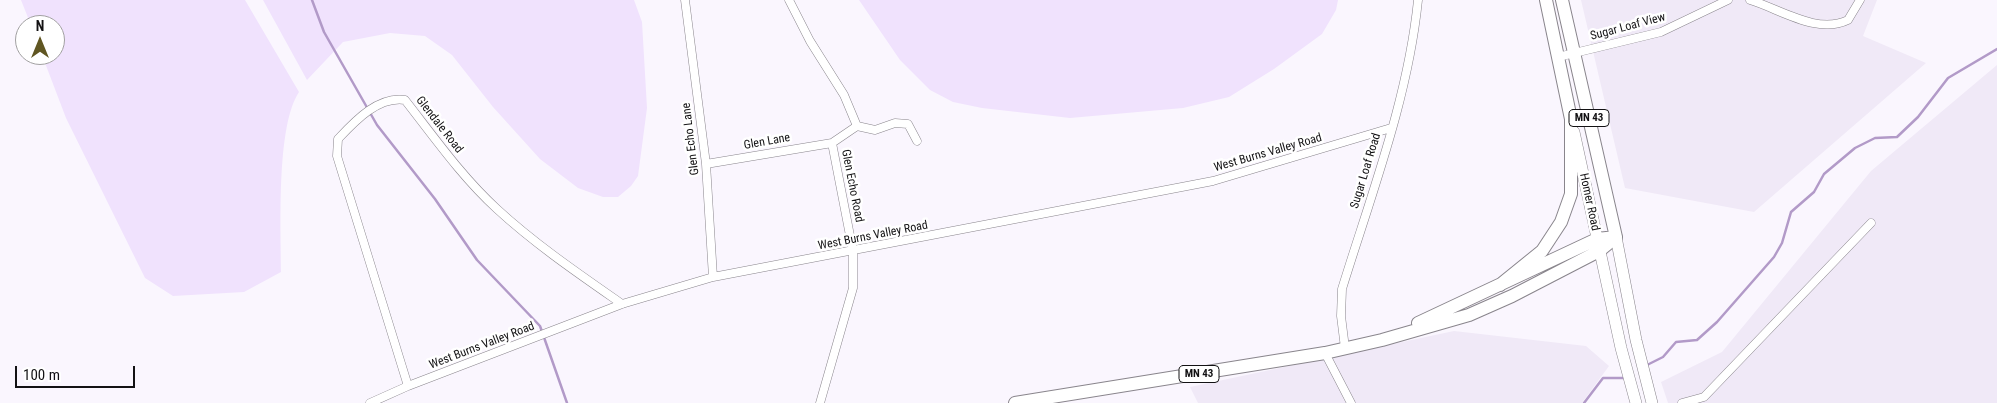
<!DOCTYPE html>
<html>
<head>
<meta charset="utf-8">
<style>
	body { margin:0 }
	#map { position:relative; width:1997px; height:403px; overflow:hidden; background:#faf6fe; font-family:"Roboto Condensed",sans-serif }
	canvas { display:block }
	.north { position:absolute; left:15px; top:15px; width:50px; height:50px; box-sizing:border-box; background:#fff; border:1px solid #a1a0a1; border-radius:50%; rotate:0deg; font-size:14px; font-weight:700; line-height:20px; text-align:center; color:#131214 }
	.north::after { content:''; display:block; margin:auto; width:18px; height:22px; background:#605622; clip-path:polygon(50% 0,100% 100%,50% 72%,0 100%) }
	.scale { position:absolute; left:15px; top:366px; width:120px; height:22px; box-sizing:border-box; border:2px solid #131214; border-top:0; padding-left:6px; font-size:15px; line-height:18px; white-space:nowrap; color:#131214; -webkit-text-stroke:4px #fff; paint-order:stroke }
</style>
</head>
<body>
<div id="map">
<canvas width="1997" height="403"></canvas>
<div class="north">N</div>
<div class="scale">100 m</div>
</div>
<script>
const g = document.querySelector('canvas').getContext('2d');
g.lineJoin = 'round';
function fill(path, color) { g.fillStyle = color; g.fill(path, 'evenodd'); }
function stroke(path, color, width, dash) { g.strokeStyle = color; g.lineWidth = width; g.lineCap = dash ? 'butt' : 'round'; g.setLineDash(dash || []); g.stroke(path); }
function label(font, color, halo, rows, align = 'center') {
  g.font = font + ' "Roboto Condensed",sans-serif'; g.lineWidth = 5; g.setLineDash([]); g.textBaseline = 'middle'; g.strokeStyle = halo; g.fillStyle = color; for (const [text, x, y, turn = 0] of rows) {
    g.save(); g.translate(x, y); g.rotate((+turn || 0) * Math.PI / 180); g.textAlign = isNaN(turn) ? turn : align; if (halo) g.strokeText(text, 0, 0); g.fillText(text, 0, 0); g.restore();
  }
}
fill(new Path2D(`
	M1581 0H1877L1863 36 1926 63 1754 212 1625 188Z
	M1997 65V403H1668L1661 382 1722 352 1871 171Z
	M1454 331 1586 346 1609 366 1582 403H1198L1190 387Z`), '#f0e9f7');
fill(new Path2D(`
	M21 0H245L299 92C276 126 281 229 281 272L244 292 173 296 145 278 66 118 42 55H55V25H31Z
	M263 0H634L642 22 647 108 638 176 631 186 618 197H603L578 188 540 159 493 107 452 55 425 36 390 33 343 42 307 80Z
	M859 0H1338L1336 10 1322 34 1274 69 1229 97 1183 108 1070 118 982 108 953 102 930 90 900 60Z`), '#f0e2fd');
stroke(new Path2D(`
	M312 0 324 32 377 125 435 199 477 260 540 326 567 403
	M1647 365 1663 357 1676 342 1697 340 1717 322 1774 257 1782 243 1791 212 1814 192 1824 174 1855 148 1875 138 1897 137 1918 117 1948 78 1997 49
	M1584 403 1603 378H1625`), '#b29ac8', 2.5);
const street = new Path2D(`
	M685 0 706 164 713 277
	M1750 0C1780 9 1817 35 1848 20L1860 0
	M1558 57 1661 32 1728 0
	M857 126 875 130 895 123 908 124 917 141
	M706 164 832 143 857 126 844 95 810 41 789 0
	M1345 348 1341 316 1342 289C1371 195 1408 99 1418 0
	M1325 353 1351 403
	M408 386 337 156 338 139C355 121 378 96 405 100 434 137 462 177 497 209 535 244 579 274 622 304
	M370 403 408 386 622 304 713 277 1213 181 1391 128
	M820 403 853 288V251L832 143
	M1682 403 1704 397 1871 223`);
const secondary = new Path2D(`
	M1574 132 1621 348 1636 403
	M1616 237 1636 340 1652 403`);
const primary = new Path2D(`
	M1562 0 1616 237
	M1500 285 1542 251 1561 222 1571 194V119L1546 0
	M1418 323 1597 239 1616 237
	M1015 403 1325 353 1382 340 1469 315 1512 296 1599 251 1616 237`);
stroke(street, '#89858c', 9);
stroke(secondary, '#89858c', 12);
stroke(primary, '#89858c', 14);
stroke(street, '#fff', 8);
stroke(secondary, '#fff', 11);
stroke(primary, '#fff', 12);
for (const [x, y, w] of [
	[1589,118,40],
	[1199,374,40]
]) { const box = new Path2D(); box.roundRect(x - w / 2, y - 8.5, w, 17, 4); g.fillStyle = '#fff'; g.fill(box); stroke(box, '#131214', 1); }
label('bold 11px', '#131214', null, [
	["MN 43",1589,118],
	["MN 43",1199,374]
]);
label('12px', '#131214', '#fff', [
	["Sugar Loaf View",1628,27,-15],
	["Glendale Road",439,125,52],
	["Glen Echo Lane",691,139,-97],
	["Glen Lane",767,142,-10],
	["West Burns Valley Road",1268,153,-16],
	["Sugar Loaf Road",1366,171,-73],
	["Glen Echo Road",852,186,79],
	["Homer Road",1589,202,78],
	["West Burns Valley Road",873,236,-11],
	["West Burns Valley Road",482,346,-21]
]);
</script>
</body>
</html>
